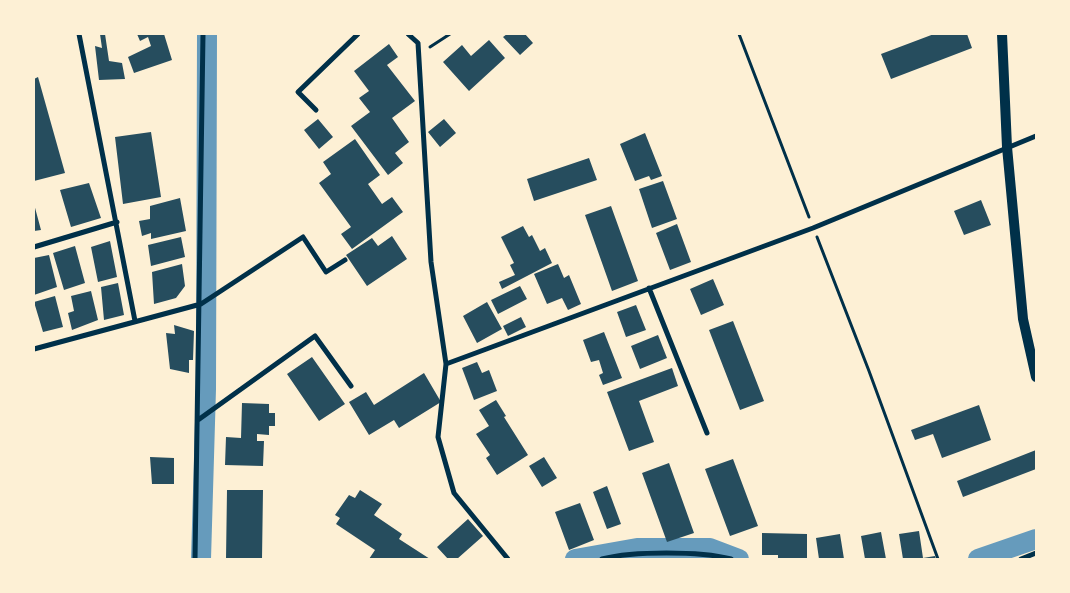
<!DOCTYPE html>
<html>
<head>
<meta charset="utf-8">
<style>
	body { margin:0 }
	#map { position:relative; width:1070px; height:593px; overflow:hidden; background:#fdf0d5; font-family:"PT Serif",serif }
	canvas { display:block }
	.frame { position:absolute; inset:0; border:35px solid #fdf0d5; pointer-events:none }
</style>
</head>
<body>
<div id="map">
<canvas width="1070" height="593"></canvas>
<div class="frame"></div>
</div>
<script>
const g = document.querySelector('canvas').getContext('2d');
g.lineJoin = 'round';
function stroke(path, color, width, dash) { g.strokeStyle = color; g.lineWidth = width; g.lineCap = dash ? 'butt' : 'round'; g.setLineDash(dash || []); g.stroke(path); }
function fill(path, color) { g.fillStyle = color; g.fill(path, 'evenodd'); }
stroke(new Path2D(`
	M201 559 206 389 207 34
	M575 559 637 548H710L739 559
	M978 559 1036 539`), '#669bbc', 20);
fill(new Path2D(`
	M100 34H105L109 61 122 63 125 79 99 80 95 46 102 48Z
	M137 34H164L172 60 134 73 128 57 151 46 148 37 140 41Z
	M507 34H525L533 43 520 55 503 37Z
	M934 34H967L972 48 891 79 881 54Z
	M489 40 505 58 469 91 443 62 462 45 471 56Z
	M389 44 398 57 387 65 415 101 392 118 409 142 395 153 403 163 388 175 351 126 370 112 359 98 369 91 354 71Z
	M38 77 65 173 34 181V79Z
	M318 119 333 137 319 149 304 130Z
	M444 119 456 133 440 147 428 132Z
	M151 132 161 197 123 204 115 137Z
	M645 133 662 176 651 180 649 176 635 181 620 144Z
	M355 139 380 175 368 184 382 204 392 197 403 212 352 249 341 234 351 227 319 183 331 174 323 162Z
	M589 158 597 180 534 201 527 179Z
	M663 181 677 219 652 228 639 189Z
	M89 183 101 218 71 227 60 190Z
	M180 198 186 231 151 239V233L142 236 139 221 150 219V206Z
	M981 200 991 225 964 235 954 211Z
	M34 204 41 230 34 231Z
	M611 206 638 281 612 291 585 215Z
	M677 224 691 262 670 270 656 233Z
	M523 226 529 237 532 235 540 251 545 248 552 263 502 289 499 282 515 275 510 265 514 263 501 237Z
	M392 236 407 259 367 286 346 255 372 238 378 246Z
	M181 237 185 257 151 266 148 245Z
	M110 241 117 277 98 282 91 247Z
	M75 246 85 283 64 290 53 253Z
	M49 255 57 287 34 295V258Z
	M182 264 185 286 176 298 154 304 152 272Z
	M558 264 564 278 569 275 581 304 568 310 562 298 547 304 534 274Z
	M713 279 724 305 701 315 690 289Z
	M118 283 124 315 104 320 101 287Z
	M520 286 527 299 498 314 491 300Z
	M91 291 98 320 72 330 68 313 74 311 71 296Z
	M55 296 63 327 43 332 34 302Z
	M487 302 502 329 477 343 463 316Z
	M636 305 646 330 626 337 617 312Z
	M521 317 526 327 508 336 503 326Z
	M733 321 764 401 740 410 709 330Z
	M174 325 194 331 193 360H189V373L170 369 166 333 175 334Z
	M604 332 622 378 603 385 599 375 603 373 599 360 591 362 583 340Z
	M658 335 667 358 640 369 631 346Z
	M312 357 345 404 319 421 287 374Z
	M477 362 482 373 489 370 497 391 474 400 462 368Z
	M672 368 678 386 639 401 654 442 629 451 607 392Z
	M424 373 441 402 399 428 394 420 369 435 349 402 366 392 374 405Z
	M496 400 506 416 504 417 528 455 497 475 486 458 490 455 476 434 489 426 479 410Z
	M242 403 269 404V413H275V426H269V435L257 434V441H264L263 466 225 465 226 437 241 438Z
	M979 405 991 440 942 458 933 434 915 440 911 430Z
	M1036 450V469L963 497 957 481Z
	M150 457 174 458V484H152Z
	M544 457 557 478 542 487 529 466Z
	M733 459 758 526 730 536 705 469Z
	M669 463 694 533 667 542 642 473Z
	M607 486 621 524 607 529 593 492Z
	M227 490H263L262 559H226Z
	M360 490 382 504 374 515 402 534 399 539 430 559H369L375 550 336 524 340 518 335 515 349 495 355 498Z
	M580 503 594 540 569 550 555 512Z
	M468 519 483 536 457 559H448L437 547Z
	M919 531 923 558 935 556 936 559H903L899 534Z
	M881 532 886 559H865L861 536Z
	M762 533 807 534V559H778V555H762Z
	M840 534 844 559H819L816 538Z`), '#264d5e');
stroke(new Path2D(`
	M739 34 809 217
	M430 47 450 34
	M817 237 869 371 938 559`), '#003049', 3);
stroke(new Path2D(`
	M79 34 135 321
	M408 34 418 43 431 262 446 364 438 437 454 493 508 559
	M316 110 298 92 358 34
	M34 247 117 222
	M649 288 707 433
	M34 349 201 304 303 237 326 272 345 260
	M446 364 813 228 1036 136
	M198 420 315 336 351 386
	M195 559 203 34
	M602 559C633 551 700 551 731 559
	M1021 559 1036 553`), '#003049', 5);
stroke(new Path2D(`
	M1002 34 1007 147 1023 319 1036 377`), '#003049', 10);
</script>
</body>
</html>
